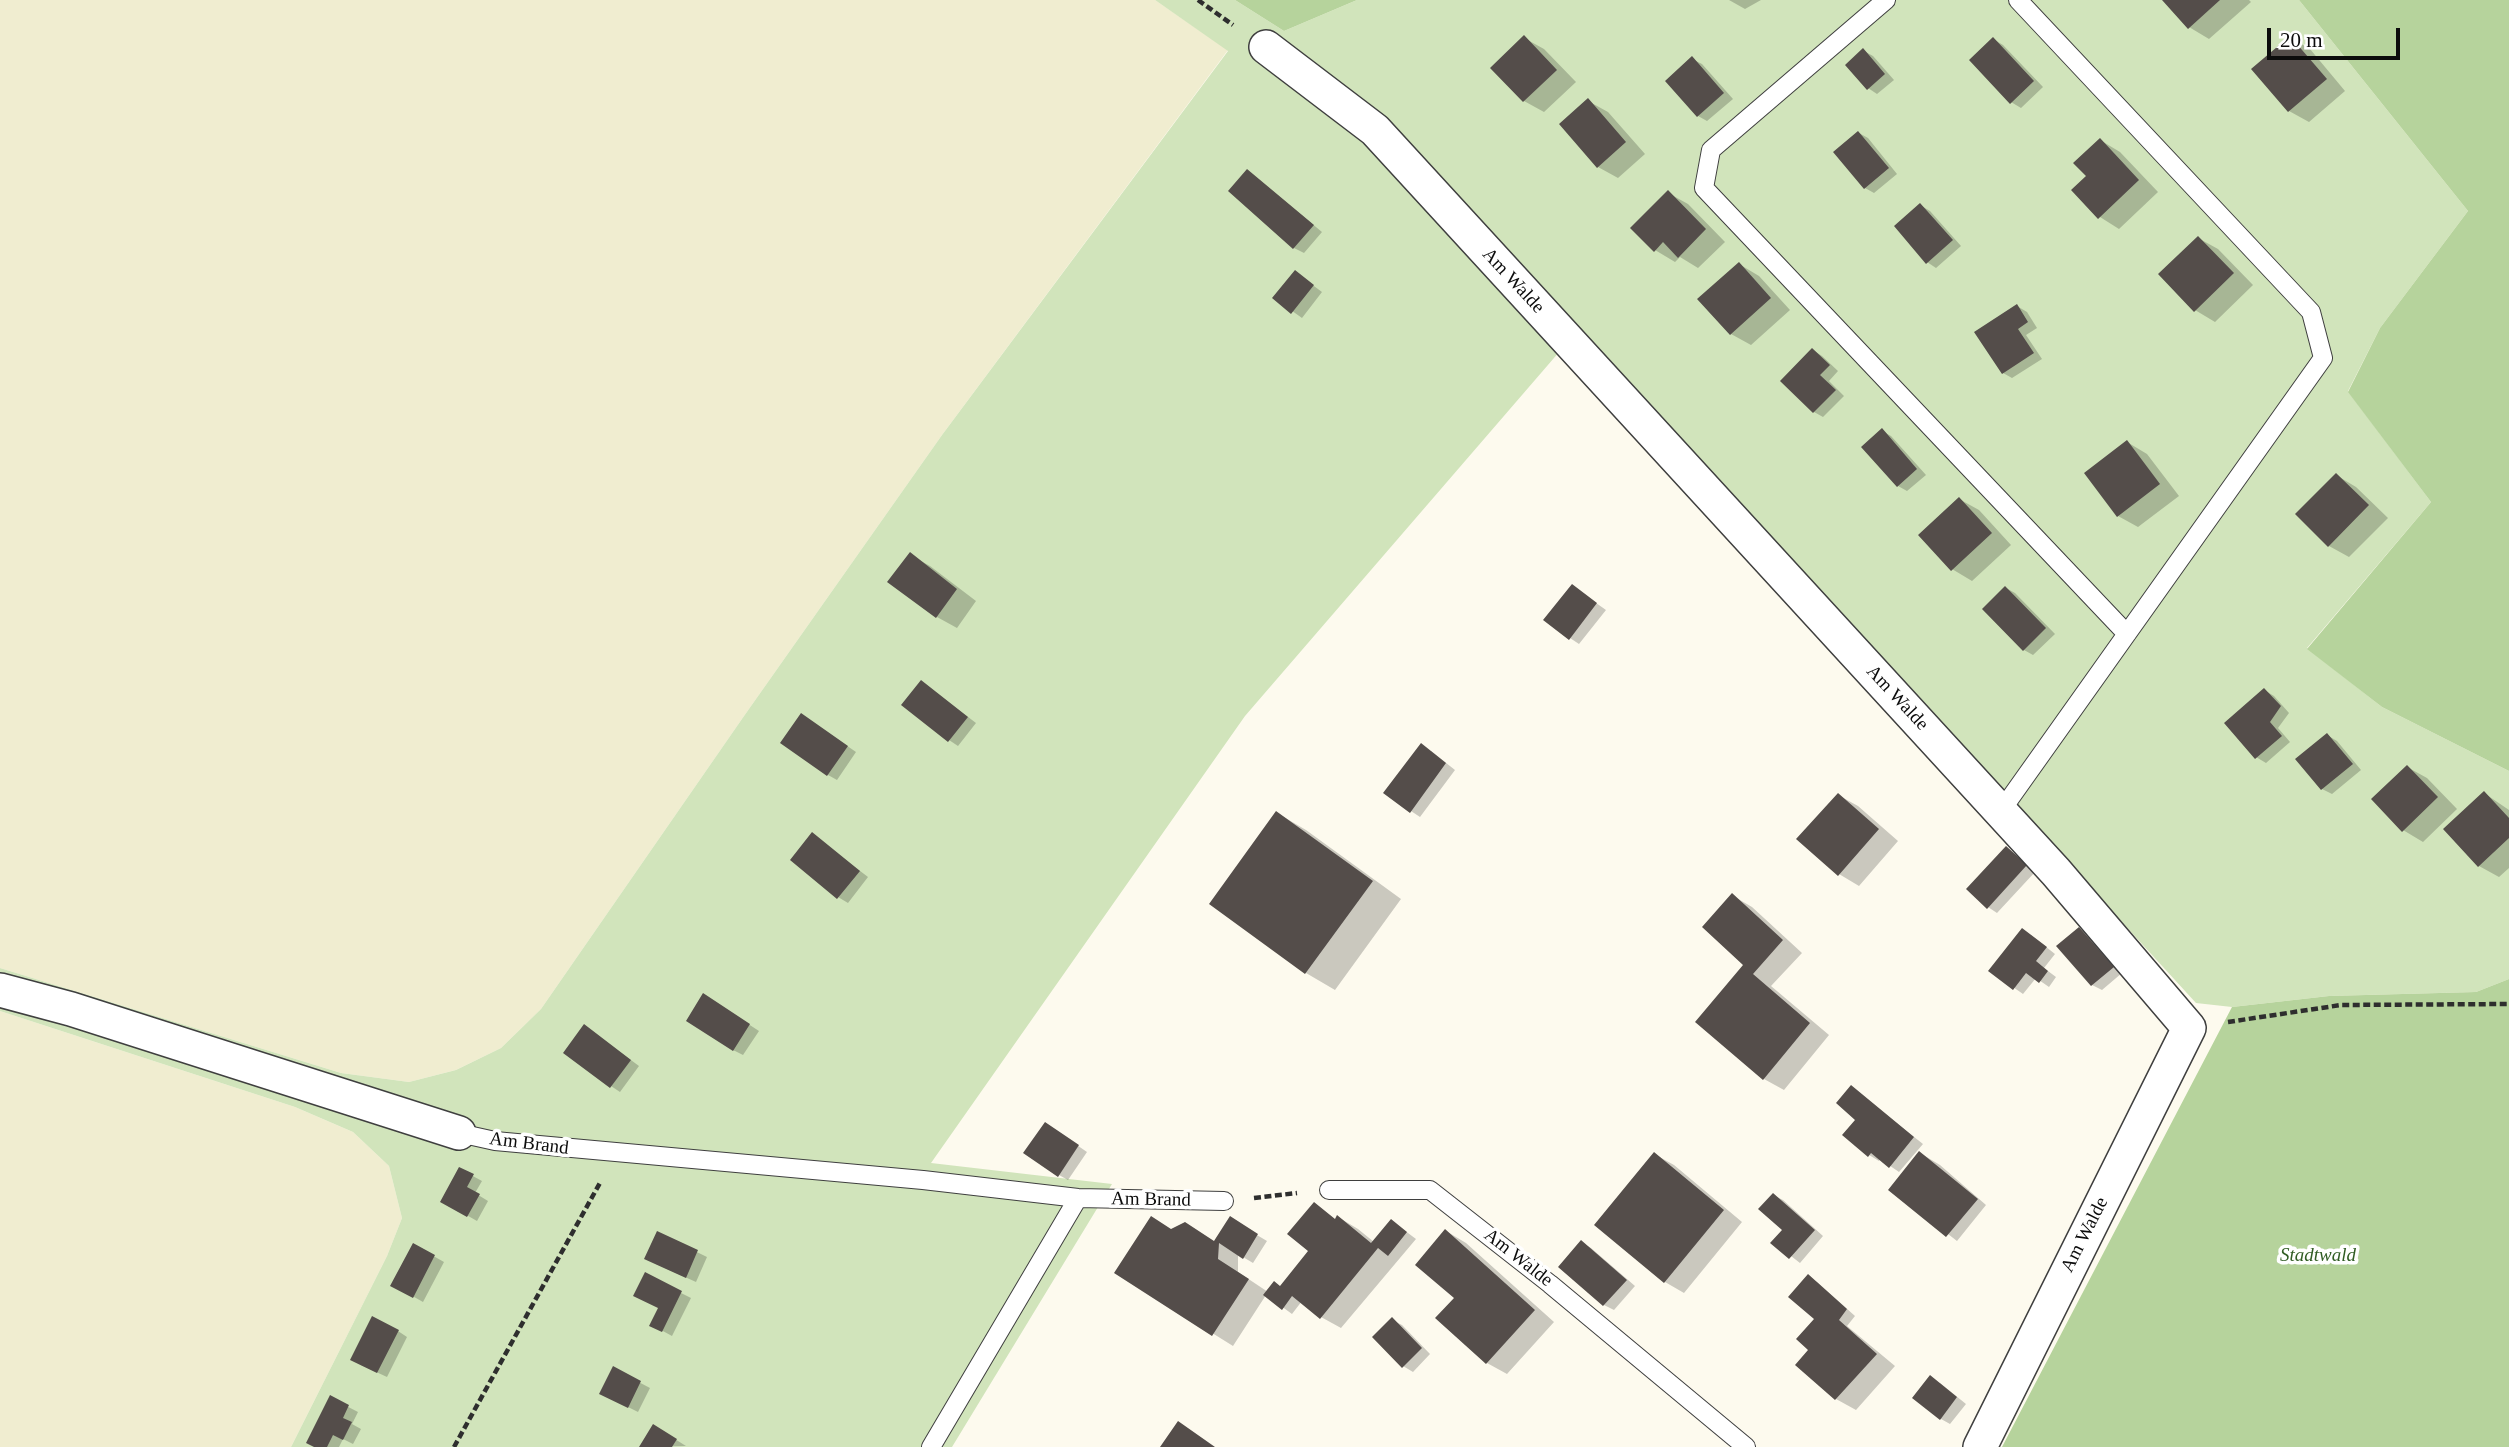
<!DOCTYPE html>
<html>
<head>
<meta charset="utf-8">
<style>
	body { margin:0 }
	#map { position:relative; width:2509px; height:1447px; overflow:hidden; background:#fdfaee; font-family:Georgia,serif }
	canvas { display:block }
	.scale { position:absolute; left:2267px; top:28px; width:133px; height:32px; box-sizing:border-box; border:4px solid #0c0c0c; border-top:0; padding-left:9px; font-size:21px; line-height:24px; white-space:nowrap; color:#0c0c0c; -webkit-text-stroke:5px #fff; paint-order:stroke }
</style>
</head>
<body>
<div id="map">
<canvas width="2509" height="1447"></canvas>
<div class="scale">20 m</div>
</div>
<script>
const g = document.querySelector('canvas').getContext('2d');
g.lineJoin = 'round';
function fill(path, color) { g.fillStyle = color; g.fill(path, 'evenodd'); }
function stroke(path, color, width, dash) { g.strokeStyle = color; g.lineWidth = width; g.lineCap = dash ? 'butt' : 'round'; g.setLineDash(dash || []); g.stroke(path); }
function label(font, color, halo, rows, align = 'center') {
  g.font = font + ' Georgia,serif'; g.lineWidth = 7; g.setLineDash([]); g.textBaseline = 'middle'; g.strokeStyle = halo; g.fillStyle = color; for (const [text, x, y, turn = 0] of rows) {
    g.save(); g.translate(x, y); g.rotate((+turn || 0) * Math.PI / 180); g.textAlign = isNaN(turn) ? turn : align; if (halo) g.strokeText(text, 0, 0); g.fillText(text, 0, 0); g.restore();
  }
}
fill(new Path2D(`
	M0 0H1155L1228 50 942 435 744 716 541 1009 501 1048 456 1070 409 1082 341 1073 0 968Z
	M0 1011 295 1107 353 1132 389 1166 402 1218 387 1256 291 1447H0Z`), '#f0edd0');
fill(new Path2D(`
	M1155 0H1235L1284 31 1357 0H2299L2468 211 2380 328 2348 391 2431 502 2307 648 2382 707 2509 771V979L2476 992 2329 996 2232 1007 2196 1003 1579 329 1245 716 931 1163 1112 1184 952 1447H291L387 1256 402 1218 389 1166 353 1132 295 1107 0 1011V968L341 1073 409 1082 456 1070 501 1048 541 1009 744 716 942 435 1228 51Z`), '#d1e4bb');
fill(new Path2D(`
	M1235 0H1357L1284 31Z
	M2299 0H2509V771L2382 707 2307 649 2431 502 2348 392 2380 328 2468 211Z
	M2509 979V1447H2002L2232 1007 2329 996 2476 992Z`), '#b6d39c');
fill(new Path2D(`
	M1729 0H1761L1745 9Z
	M2165 0H2249L2251 2 2209 39 2189 27Z
	M1524 38 1544 49 1576 82 1544 112 1524 101 1493 68Z
	M2291 38 2310 49 2345 91 2309 122 2289 111Z
	M1993 39 2003 45 2043 87 2021 108 2011 102Z
	M1864 51 1873 56 1894 80 1877 94 1868 88Z
	M1692 59 1702 64 1733 99 1707 121 1698 116Z
	M1588 101 1608 112 1645 154 1618 178 1598 167Z
	M1859 133 1868 138 1897 174 1874 193 1865 188Z
	M2100 140 2120 152 2158 192 2119 229 2100 217 2088 176Z
	M1248 171 1322 232 1304 253 1294 248 1231 191Z
	M1668 193 1688 204 1725 242 1698 268 1680 257 1675 262 1655 250Z
	M1920 205 1930 211 1961 246 1936 268 1927 262Z
	M2198 238 2218 249 2253 285 2215 322 2195 310Z
	M1739 264 1759 276 1790 310 1751 345 1731 334Z
	M1295 272 1322 292 1302 318 1274 298Z
	M2017 306 2027 312 2037 328 2026 335 2042 359 2012 378 2003 373Z
	M1813 350 1822 356 1838 371 1829 381 1844 396 1823 417 1814 412Z
	M1882 431 1891 436 1926 475 1907 491 1898 486Z
	M2127 442 2147 454 2179 496 2138 527 2118 516Z
	M2336 475 2356 487 2388 518 2349 557 2329 546Z
	M1959 499 1979 510 2011 545 1972 581 1952 569Z
	M910 555 930 566 976 601 957 628 937 617Z
	M1572 586 1606 610 1579 644 1570 638Z
	M2006 588 2015 593 2055 634 2033 655 2024 650Z
	M922 682 976 723 958 746 949 740Z
	M2264 690 2274 696 2289 713 2278 728 2290 742 2266 763 2256 757Z
	M811 721 856 752 837 780 828 775Z
	M2327 735 2337 741 2361 770 2332 794 2322 789Z
	M1431 751 1455 770 1420 817 1411 811Z
	M2407 767 2427 778 2457 809 2423 842 2403 830Z
	M2484 793 2509 810V868L2499 877 2479 866Z
	M1838 795 1858 806 1898 841 1859 886 1839 874Z
	M1277 813 1306 830 1401 899 1335 990 1306 973 1212 904Z
	M813 835 868 877 848 903 838 897Z
	M2006 848 2035 872 1997 913 1988 907Z
	M1733 896 1752 907 1802 953 1771 986 1829 1035 1784 1090 1764 1079Z
	M2079 929 2089 934 2122 973 2102 990 2092 985Z
	M2031 935 2055 954 2044 968 2056 977 2049 987 2036 978 2023 994 1990 971Z
	M713 1001 759 1031 743 1055 733 1050Z
	M593 1032 639 1066 620 1092 611 1086Z
	M1851 1087 1923 1144 1899 1172 1880 1159 1879 1161 1869 1155 1858 1119Z
	M1055 1130 1087 1152 1068 1180 1059 1175Z
	M1920 1153 1940 1165 1986 1205 1957 1241 1890 1189Z
	M1654 1154 1674 1165 1742 1222 1684 1293 1665 1282Z
	M460 1169 482 1181 475 1193 488 1201 477 1221 442 1201Z
	M1773 1195 1783 1200 1823 1236 1800 1263 1773 1242 1784 1230Z
	M1314 1204 1336 1220 1338 1217 1358 1229 1374 1242 1400 1227 1416 1239 1341 1328 1321 1317 1302 1301 1292 1314 1266 1295 1233 1346 1116 1273 1172 1230 1216 1242 1230 1219 1267 1241 1253 1263 1238 1254V1272L1268 1292 1281 1287 1311 1250Z
	M1446 1231 1466 1243 1554 1322 1507 1374 1487 1363 1456 1298Z
	M658 1233 707 1257 696 1282 656 1264Z
	M1581 1242 1591 1248 1635 1286 1614 1310 1604 1305 1560 1266Z
	M414 1245 444 1262 423 1302 393 1285Z
	M645 1275 691 1298 672 1336 661 1330 660 1308Z
	M1808 1277 1817 1282 1855 1316 1847 1326 1895 1366 1856 1410 1836 1399 1797 1365 1810 1350 1816 1319Z
	M1392 1320 1402 1325 1430 1354 1413 1372 1403 1366Z
	M398 1331 407 1337 387 1377 361 1365Z
	M614 1369 650 1388 638 1412 610 1398Z
	M1940 1383 1966 1404 1950 1424 1941 1419Z
	M331 1398 358 1412 352 1424 361 1429 353 1444 343 1439 339 1447H317Z
	M654 1426 686 1446 641 1447Z`), '#0003');
fill(new Path2D(`
	M2162 0H2220L2188 29Z
	M1524 35 1557 70 1523 102 1490 68Z
	M2290 36 2327 79 2288 112 2251 69Z
	M1993 37 2034 81 2010 104 1969 60Z
	M1863 48 1885 74 1867 90 1845 65Z
	M1692 56 1724 93 1697 117 1665 81Z
	M1588 98 1626 142 1597 168 1559 124Z
	M1858 131 1889 168 1864 189 1833 152Z
	M2100 138 2139 180 2098 219 2071 190 2086 176 2073 163Z
	M1247 169 1314 225 1293 249 1228 191Z
	M1668 190 1706 229 1678 258 1663 242 1654 252 1630 228Z
	M1920 203 1953 240 1926 264 1894 226Z
	M2198 236 2234 273 2194 312 2158 274Z
	M1739 262 1771 298 1730 335 1697 299Z
	M1295 270 1314 285 1291 314 1272 298Z
	M2017 304 2028 322 2018 329 2034 353 2002 374 1974 332Z
	M1812 348 1830 365 1820 375 1836 390 1813 413 1780 381Z
	M1882 428 1917 469 1897 487 1861 447Z
	M2127 440 2160 484 2117 517 2084 473Z
	M2336 473 2369 505 2328 547 2295 514Z
	M1959 497 1992 533 1951 571 1918 535Z
	M910 552 957 589 936 618 887 582Z
	M1572 584 1597 603 1569 640 1543 620Z
	M2005 586 2046 628 2023 651 1982 609Z
	M921 680 968 717 948 742 901 705Z
	M2264 688 2281 706 2270 722 2282 736 2255 759 2224 723Z
	M801 713 848 746 827 776 780 743Z
	M2327 733 2353 764 2321 790 2295 759Z
	M1421 743 1446 763 1410 813 1383 793Z
	M2407 765 2438 797 2402 832 2371 799Z
	M2484 791 2509 818V838L2478 867 2443 829Z
	M1838 793 1879 829 1838 876 1796 839Z
	M1276 811 1373 881 1305 974 1209 904Z
	M812 832 860 871 837 899 790 860Z
	M2006 846 2027 865 1987 909 1966 889Z
	M1732 893 1783 940 1753 974 1810 1023 1763 1080 1695 1022 1743 965 1702 927Z
	M2079 927 2114 967 2091 986 2056 946Z
	M2022 928 2047 947 2036 961 2048 971 2039 983 2026 973 2013 990 1988 971Z
	M703 993 750 1024 733 1051 686 1021Z
	M584 1024 631 1060 610 1088 563 1053Z
	M1851 1085 1914 1137 1889 1168 1871 1153 1868 1157 1842 1135 1855 1120 1836 1103Z
	M1045 1122 1079 1145 1058 1177 1023 1153Z
	M1919 1151 1978 1199 1946 1237 1888 1190Z
	M1654 1152 1724 1210 1664 1283 1594 1225Z
	M459 1167 474 1174 467 1187 480 1194 467 1217 440 1202Z
	M1773 1193 1815 1230 1789 1259 1770 1243 1782 1230 1758 1209Z
	M1314 1202 1335 1219 1337 1215 1371 1243 1391 1219 1407 1232 1388 1256 1378 1248 1320 1319 1292 1296 1282 1310 1263 1295 1274 1281 1280 1286 1308 1251 1287 1234Z
	M1151 1216 1171 1229 1185 1222 1214 1241 1230 1216 1258 1234 1243 1259 1219 1243 1218 1259 1249 1279 1212 1336 1114 1273Z
	M1445 1229 1535 1310 1486 1364 1435 1318 1454 1298 1415 1265Z
	M657 1231 698 1250 686 1278 644 1259Z
	M1581 1240 1627 1280 1603 1306 1558 1267Z
	M413 1243 435 1255 413 1298 390 1286Z
	M645 1272 682 1291 662 1332 649 1326 658 1308 633 1296Z
	M1808 1274 1847 1309 1839 1320 1877 1354 1835 1400 1795 1365 1808 1350 1796 1339 1814 1319 1788 1297Z
	M372 1316 399 1330 377 1373 350 1360Z
	M1392 1317 1422 1348 1402 1368 1372 1337Z
	M613 1366 641 1381 628 1408 599 1394Z
	M1930 1375 1957 1397 1940 1420 1912 1398Z
	M330 1395 349 1405 343 1418 352 1422 343 1440 333 1435 327 1447H314L306 1443Z
	M1178 1421 1215 1447H1160Z
	M653 1424 677 1439 672 1447H639Z`), '#544d4a');
const service = new Path2D(`
	M1886 0 1711 150 1704 188 2127 634
	M2001 811 2323 358 2311 312 2018 0
	M459 1133 495 1141 923 1180 1078 1198 1224 1201
	M1329 1190H1430L1550 1284 1746 1447
	M931 1447 1078 1198`);
const minor = new Path2D(`
	M1266 47 1375 130 2056 872 2189 1028 1980 1447
	M0 990 71 1009 459 1133`);
stroke(service, '#3f3f3f', 20);
stroke(minor, '#3f3f3f', 36);
stroke(new Path2D(`
	M1198 0 1233 25
	M2228 1022 2341 1005 2509 1004
	M1254 1198 1297 1193
	M454 1447 601 1181`), '#2e2e2e', 4.5, [7, 3.5]);
stroke(service, '#fff', 18);
stroke(minor, '#fff', 33);
label('19px', '#0c0c0c', '#fff', [
	["Am Walde",1513,281,47],
	["Am Walde",1897,698,47],
	["Am Brand",529,1144,7],
	["Am Brand",1151,1200,1],
	["Am Walde",2085,1235,-63],
	["Am Walde",1518,1258,38]
]);
label('italic 19px', '#315d24', '#fff', [
	["Stadtwald",2318,1256]
]);
</script>
</body>
</html>
